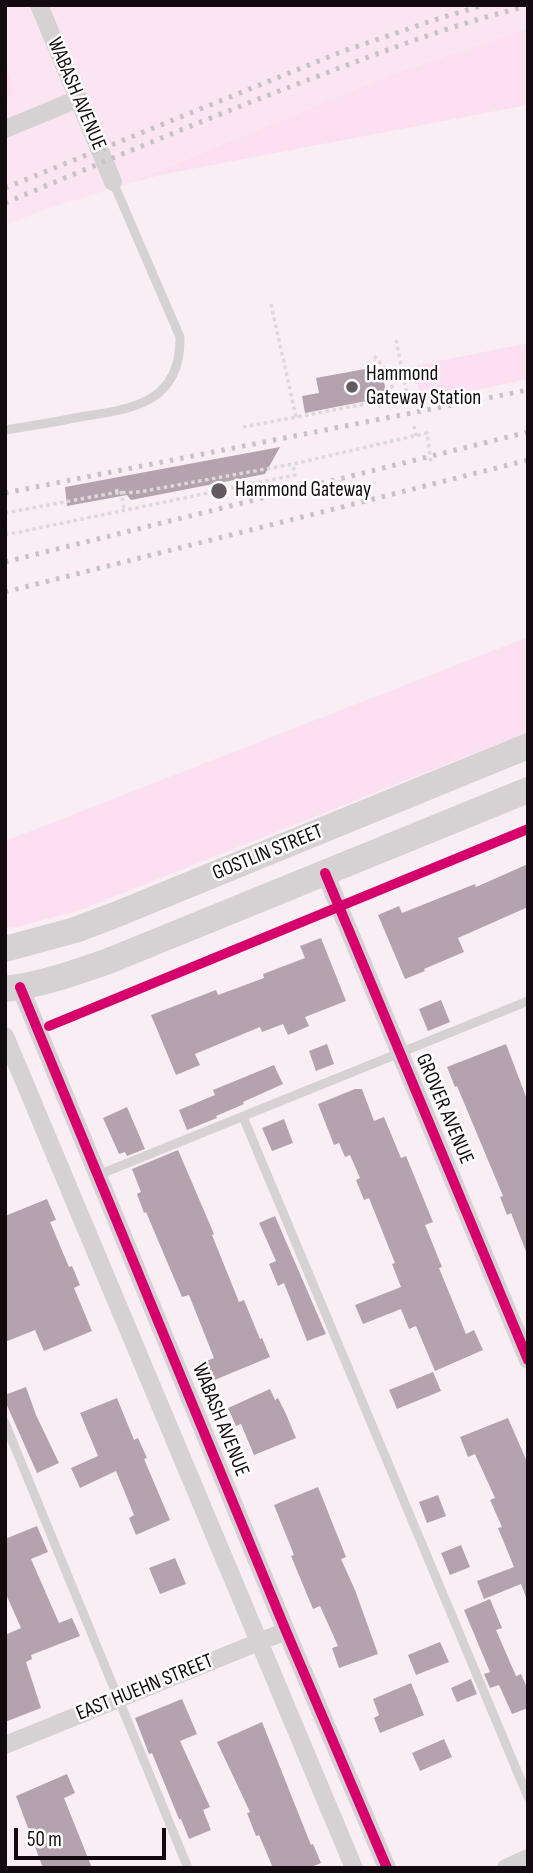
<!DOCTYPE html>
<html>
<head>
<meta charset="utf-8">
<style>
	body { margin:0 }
	#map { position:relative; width:533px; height:1873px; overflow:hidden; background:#faeef5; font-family:"Sofia Sans Condensed",sans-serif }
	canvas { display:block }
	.frame { position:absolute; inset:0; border:7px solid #120a0f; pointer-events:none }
	.scale { position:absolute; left:14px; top:1828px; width:152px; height:32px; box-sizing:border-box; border:4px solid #120a0f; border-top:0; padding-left:9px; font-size:21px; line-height:24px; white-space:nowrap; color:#120a0f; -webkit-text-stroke:5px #fefefe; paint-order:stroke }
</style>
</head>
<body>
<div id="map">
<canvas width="533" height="1873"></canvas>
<div class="frame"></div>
<div class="scale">50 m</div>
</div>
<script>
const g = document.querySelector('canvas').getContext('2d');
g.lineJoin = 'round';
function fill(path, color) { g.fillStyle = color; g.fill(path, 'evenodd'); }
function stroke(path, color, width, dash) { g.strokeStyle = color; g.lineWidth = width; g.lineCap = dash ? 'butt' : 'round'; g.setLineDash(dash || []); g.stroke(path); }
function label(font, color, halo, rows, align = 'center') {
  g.font = font + ' "Sofia Sans Condensed",sans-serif'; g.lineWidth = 5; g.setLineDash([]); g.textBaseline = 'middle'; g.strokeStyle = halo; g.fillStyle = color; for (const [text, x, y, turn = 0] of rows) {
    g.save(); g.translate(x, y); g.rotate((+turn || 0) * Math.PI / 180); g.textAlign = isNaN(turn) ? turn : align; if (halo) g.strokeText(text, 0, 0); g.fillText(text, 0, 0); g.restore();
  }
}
fill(new Path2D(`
	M5 5H528V28L393 74 127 184 41 211 5 226Z`), '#fce5f2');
fill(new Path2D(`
	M528 28V105L160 175 127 184 393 74Z
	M5 65 17 94 5 99Z
	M528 343V379L421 402 414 366Z
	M528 637V732L78 911 16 927 5 928V841Z`), '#fce0f2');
fill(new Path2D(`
	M365 369 367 380 383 377 387 397 305 413 302 396 319 393 316 378Z
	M280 447 265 474 131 500 127 495 67 506 65 487Z
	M528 864V907L458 938 464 952 424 969 425 971 405 979 378 915 399 906 402 913 475 884 476 887Z
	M321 938 346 1001 305 1017 309 1026 288 1035 283 1024 262 1032 260 1027 195 1054 200 1065 176 1075 151 1015 216 990 218 995 264 978 263 974 305 958 300 946Z
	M441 1000 450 1022 428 1031 419 1009Z
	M327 1044 334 1064 316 1071 309 1051Z
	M506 1044 528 1102 527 1254 511 1213 507 1215 500 1197 503 1196 457 1086 455 1087 447 1067Z
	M274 1065 283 1084 243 1102 244 1104 216 1116 217 1118 187 1130 179 1110 215 1095 213 1090Z
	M355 1089H362L374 1121 384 1117 401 1158 406 1156 433 1222 425 1225 442 1267 439 1268 466 1334 474 1330 483 1350 435 1371 416 1326 409 1329 401 1309 363 1324 355 1305 401 1287 392 1264 395 1263 369 1198 364 1200 356 1180 360 1178 350 1155 345 1157 339 1143 334 1145 318 1104Z
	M127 1107 145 1149 127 1156 125 1152 119 1154 103 1118Z
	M284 1119 293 1143 272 1151 262 1128Z
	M178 1150 214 1234 212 1235 239 1302 244 1300 260 1339 262 1338 270 1357 212 1381 204 1362 214 1358 189 1295 182 1297 146 1212 144 1213 137 1194 141 1192 132 1169Z
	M47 1199 56 1220 50 1222 69 1267 72 1266 80 1285 74 1288 92 1331 44 1351 35 1330 5 1342V1216Z
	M275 1216 326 1334 307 1341 284 1283 278 1286 269 1264 276 1261 259 1223Z
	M433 1372 441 1391 397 1409 389 1390Z
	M26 1387 36 1415 59 1463 37 1473 5 1401V1395Z
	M270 1389 275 1400 278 1398 286 1414 296 1438 254 1455 241 1424 236 1426 228 1408Z
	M117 1398 134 1440 138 1438 147 1458 144 1459 170 1520 136 1535 129 1518 134 1515 116 1471 80 1488 71 1468 98 1456 80 1413Z
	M508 1418 528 1464 527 1600 521 1584 484 1599 477 1581 514 1567 498 1528 502 1527 490 1500 495 1498 475 1454 468 1457 460 1437Z
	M318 1487 346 1557 341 1559 355 1590 378 1654 339 1668 332 1648 338 1646 320 1606 313 1609 291 1556 294 1555 274 1505Z
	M438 1495 446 1516 427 1523 419 1502Z
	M37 1526 48 1552 31 1559 59 1623 72 1618 80 1636 31 1655 32 1659 26 1662 41 1708 5 1722V1635L21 1628 5 1592V1539Z
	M461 1545 470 1567 450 1575 441 1553Z
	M175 1558 186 1584 160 1594 149 1568Z
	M490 1599 502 1628 496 1630 516 1676 521 1674 528 1690V1708L512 1714 499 1685 490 1688 484 1674 490 1672 464 1610Z
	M440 1642 449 1662 416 1675 408 1655Z
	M471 1679 477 1694 457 1702 451 1688Z
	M411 1683 424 1715 380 1733 374 1718 379 1715 373 1699Z
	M182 1699 197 1734 180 1741 210 1807 203 1810 211 1830 189 1839 181 1819H179L152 1753 149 1754 135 1718Z
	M262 1722 311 1845 313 1844 321 1863 309 1868H273L259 1835 256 1836 247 1813 250 1812 217 1742Z
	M444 1739 452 1757 420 1771 412 1753Z
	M67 1774 75 1793 64 1798 92 1868H43L16 1796Z`), '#b5a2af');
stroke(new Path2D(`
	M271 304 296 417
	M396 340 408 399
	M374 356 390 374 394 399
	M414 426 416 436
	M243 427 408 396
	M115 491 121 490 124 509
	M5 513 113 493 139 492 293 464 427 433 431 463
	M5 525 7 534
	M5 535 295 475 293 464`), '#dcd9db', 3.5, [3.5, 3.5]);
stroke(new Path2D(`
	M5 430C30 426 55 422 80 417 133 409 181 403 180 337L113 182
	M243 1117 528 1797
	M98 1175 528 1001
	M5 1423 188 1868`), '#d6d2d4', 9);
stroke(new Path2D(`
	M39 5 113 182
	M5 129 78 99
	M325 873 528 1360
	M20 987 286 1631 387 1868
	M5 1036 354 1868
	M5 1745 286 1631
	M506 1868 528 1858`), '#d6d2d4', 18);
stroke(new Path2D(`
	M5 949 75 930 115 915 528 746
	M5 989C41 985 77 972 111 960L528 790`), '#d6d2d4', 26);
stroke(new Path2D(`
	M5 188 341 52 431 21 484 5
	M5 203C110 159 215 115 321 75 389 49 457 23 528 6
	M5 493 528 390
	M5 562 528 432
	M5 592 528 460`), '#c5c3c5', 5, [3.5, 7]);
stroke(new Path2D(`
	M325 873 528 1360
	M20 987 286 1631 387 1868
	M49 1026 528 829`), '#d6006c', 10);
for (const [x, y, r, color] of [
	[352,387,7,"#635a60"],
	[219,491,9,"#635a60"]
]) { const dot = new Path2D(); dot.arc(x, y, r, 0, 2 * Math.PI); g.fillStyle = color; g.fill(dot); stroke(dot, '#fefefe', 2.5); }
label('21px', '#120a0f', '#fefefe', [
	["WABASH AVENUE",76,94,67],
	["GOSTLIN STREET",268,853,-22],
	["GROVER AVENUE",444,1109,67],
	["WABASH AVENUE",220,1420,68],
	["EAST HUEHN STREET",145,1688,-22]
]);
label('21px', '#120a0f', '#fefefe', [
	["Hammond",366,375],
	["Gateway Station",366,399],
	["Hammond Gateway",235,491]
], 'left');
</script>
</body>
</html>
